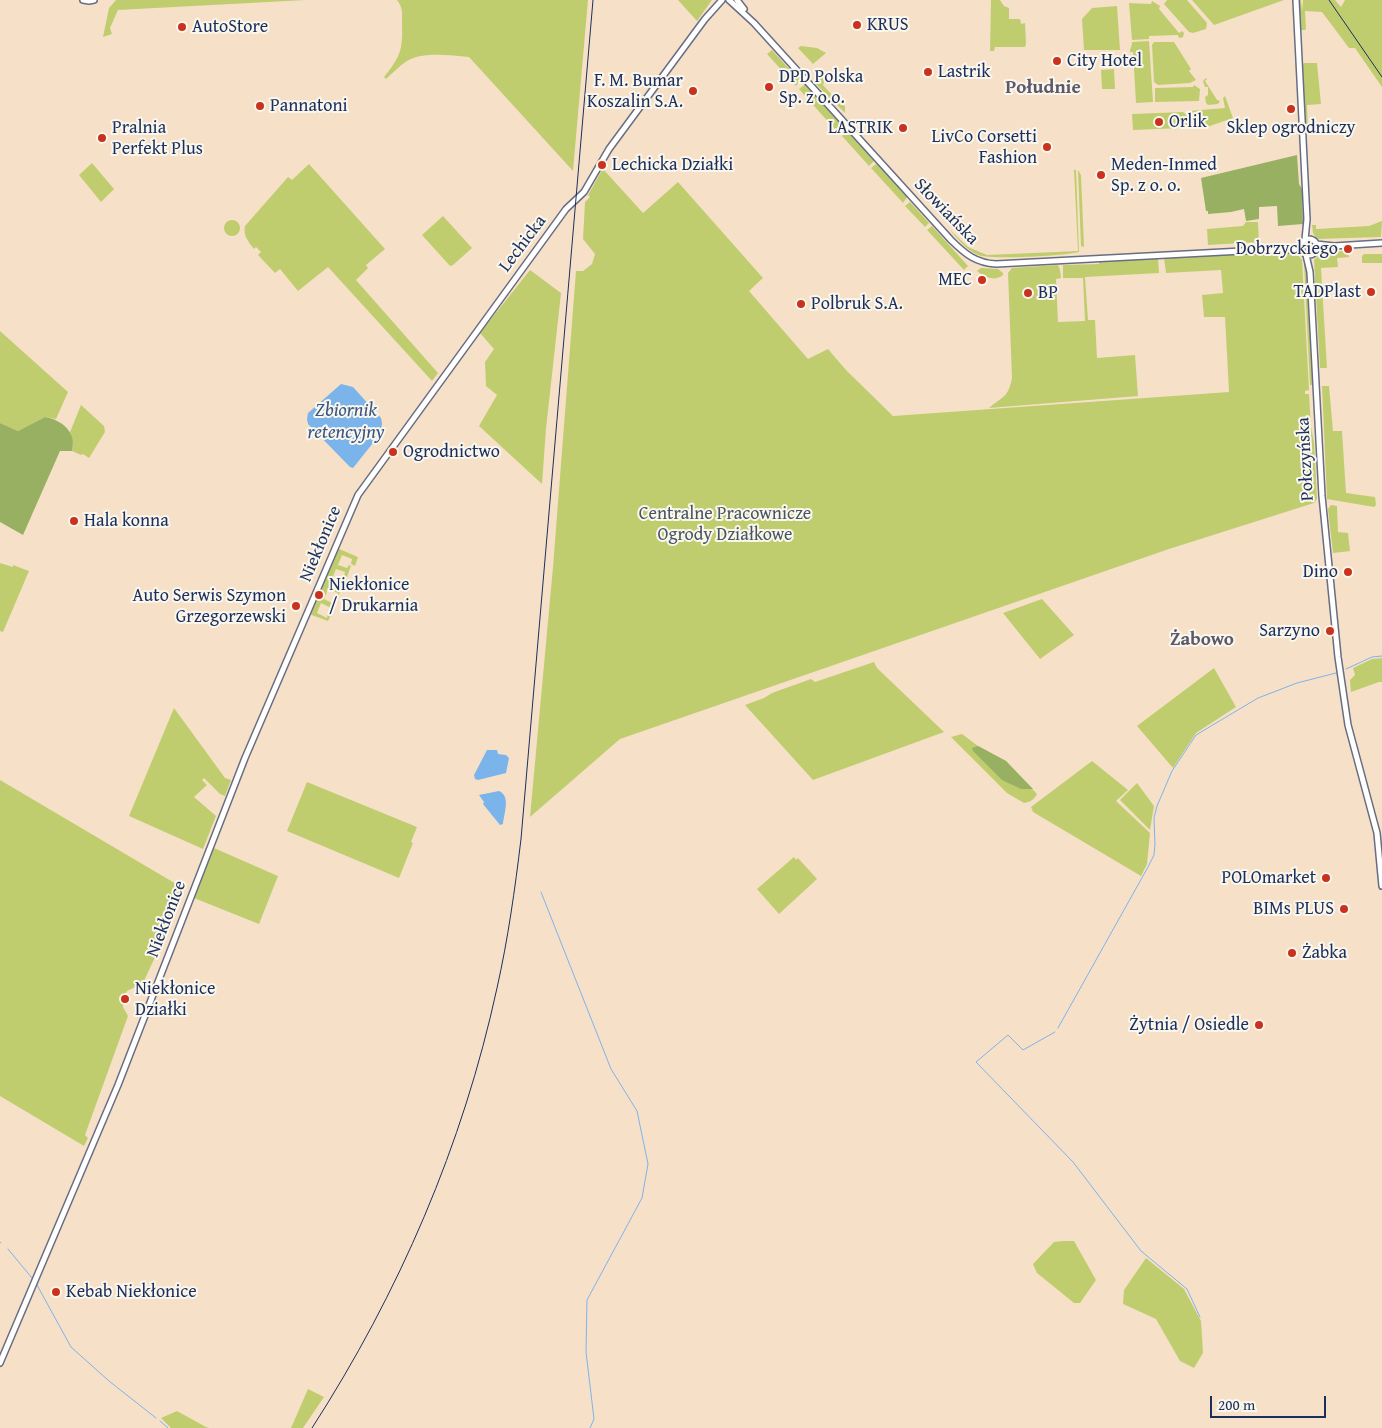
<!DOCTYPE html>
<html>
<head>
<meta charset="utf-8">
<style>
	body { margin:0 }
	#map { position:relative; width:1382px; height:1428px; overflow:hidden; background:#f6e1c8; font-family:"Gentium Book Plus",serif }
	canvas { display:block }
	.scale { position:absolute; left:1210px; top:1396px; width:116px; height:22px; box-sizing:border-box; border:2px solid #1b2f5e; border-top:0; padding-left:6px; font-size:15px; line-height:18px; white-space:nowrap; color:#1b2f5e; -webkit-text-stroke:4px #fbf7ec; paint-order:stroke }
</style>
</head>
<body>
<div id="map">
<canvas width="1382" height="1428"></canvas>
<div class="scale">200 m</div>
</div>
<script>
const g = document.querySelector('canvas').getContext('2d');
g.lineJoin = 'round';
function fill(path, color) { g.fillStyle = color; g.fill(path, 'evenodd'); }
function stroke(path, color, width, dash) { g.strokeStyle = color; g.lineWidth = width; g.lineCap = dash ? 'butt' : 'round'; g.setLineDash(dash || []); g.stroke(path); }
function label(font, color, halo, rows, align = 'center') {
  g.font = font + ' "Gentium Book Plus",serif'; g.lineWidth = 4; g.setLineDash([]); g.textBaseline = 'middle'; g.strokeStyle = halo; g.fillStyle = color; for (const [text, x, y, turn = 0] of rows) {
    g.save(); g.translate(x, y); g.rotate((+turn || 0) * Math.PI / 180); g.textAlign = isNaN(turn) ? turn : align; if (halo) g.strokeText(text, 0, 0); g.fillText(text, 0, 0); g.restore();
  }
}
fill(new Path2D(`
	M116 0H306L118 10 110 28 112 34 103 37 109 8Z
	M397 0H588L573 171 469 57C450 56 425 51 407 61 399 66 393 73 386 79L384 77C400 57 403 50 402 24 402 12 403 8 397 0Z
	M678 0H712L697 21Z
	M991 0H1000L1004 6 1009 8V19H1020L1021 24 1025 23 1026 44 1025 47H995L994 51H990Z
	M1167 0H1187L1207 23 1206 29 1193 33 1189 32 1164 4Z
	M1192 0H1284L1214 25Z
	M1299 0H1301L1302 11 1303 0H1335L1341 7 1345 0H1382V87L1355 48H1349L1322 12 1305 11 1306 29 1305 30H1301Z
	M1152 1 1160 6 1159 9 1179 33 1182 31 1184 33 1183 37 1179 38 1178 35 1149 36V39L1132 40 1129 3 1151 4Z
	M1117 6 1120 50H1084L1082 19 1092 8Z
	M1149 41 1153 102 1136 103 1133 52H1130C1130 48 1132 46 1132 42Z
	M1154 42H1174L1191 69 1189 71 1196 80 1190 83 1158 85 1154 82 1152 45Z
	M801 46 817 48 826 53 813 64 798 48Z
	M772 50 800 81 796 86 767 54Z
	M1304 63H1317L1321 104 1307 105 1308 134 1305 131 1302 65Z
	M1114 69 1115 89H1102L1101 70Z
	M824 71 827 74 823 85 840 104 845 106V113L815 83V79Z
	M1206 78 1207 79 1205 81 1217 100 1220 101 1218 104 1208 105 1206 103 1205 97 1208 95V87H1205L1203 81Z
	M804 85H807L844 126 845 129 839 134 799 89Z
	M1194 85 1200 89 1199 101 1155 102V88L1193 87Z
	M1225 96 1233 118 1207 127 1133 130 1132 114 1183 112 1188 116 1189 111 1225 108 1223 98Z
	M848 131H849L874 159V161L869 166 842 136Z
	M92 163 114 189 101 202 79 175Z
	M309 164 385 249 366 265 368 268 356 280 438 373 432 381 328 267 298 291 280 269 275 273 258 255 261 252 256 247 254 249C248 241 243 236 245 226L288 177 292 180Z
	M876 164 880 165 908 196 903 203 871 168Z
	M602 170H604L643 213 678 182 763 278 749 291 801 351 808 359 828 349 846 370 893 416 1229 392 1225 317H1204L1202 295 1223 293 1221 270 1166 273 1164 258 1290 250 1299 256 1302 260 1309 390 1305 391V394H1309L1311 427 1314 442 1317 499 1314 503 1169 549 620 739 530 817 553 567 576 271H583L592 264 595 254 583 239 585 202 590 197 588 195Z
	M1074 170H1076L1079 252C1063 256 991 260 978 255 966 250 957 238 949 229L968 247 987 255 1078 251Z
	M1078 170 1081 175 1084 247 1081 246Z
	M910 202 929 223 925 227 905 206Z
	M443 216 472 248 453 265 450 266 422 235Z
	M224 228a8 8 0 1 1 16 0a8 8 0 1 1-16 0Z
	M1382 221 1381 237 1317 239 1313 233 1312 225H1316V229L1369 226Z
	M1246 222H1258L1259 242 1208 245 1207 229 1243 226Z
	M932 226 968 266 964 270 927 230Z
	M1348 251 1349 257 1337 258 1338 267 1321 268 1327 368H1320L1314 260 1322 252Z
	M1364 254H1382V263H1362V256Z
	M1158 258 1159 273 1085 277 1088 320H1095L1097 358 1135 355 1138 396 989 408C1003 396 1008 398 1012 378L1008 273 1012 268 1058 265 1060 270 1061 278 1056 279 1058 322 1085 321 1083 278H1063V265L1099 264V260Z
	M1304 264H1307L1308 272 1314 385H1310Z
	M981 268 998 269 1003 273V275C995 282 984 277 977 271Z
	M530 270 561 293 546 429 542 484 479 426 497 395 486 386 485 362 494 349 480 333Z
	M0 331 68 392 56 419 45 417 18 431 0 423Z
	M1322 386H1329L1333 431H1342L1346 493 1375 497 1376 505 1374 507 1327 499Z
	M81 405 104 426 105 432 89 458 83 454 81 455 72 451 73 445 70 432Z
	M1331 505 1337 506 1338 532 1348 533 1350 551 1333 553 1328 509Z
	M337 548 358 557 355 566 351 564 352 559 342 555 338 565 347 568 349 565 351 566 347 577 344 576 345 572 336 569 332 579 342 583 344 578 346 579 343 586 332 581 330 588 340 592 337 599H336L338 593 328 589 324 599 332 603 334 600 336 601 331 613 329 612 331 608 321 603 317 613 327 618 328 614 331 615 328 621 309 614Z
	M0 563 13 567V565L29 571 3 632 0 631Z
	M1042 599 1074 635 1040 659 1003 613Z
	M1382 658V682H1379L1351 692 1350 680 1355 675 1353 668 1372 659Z
	M874 662 877 668 944 732 813 780 745 705 764 698 772 693 811 679 815 682Z
	M1214 668 1236 707 1196 733 1173 768 1137 726Z
	M174 708 225 778 231 780 225 796 220 794 204 778 202 780 207 785 194 797 216 816 203 849 129 816Z
	M962 734 978 746 1006 761 1037 794C1034 800 1030 802 1024 803L1007 793 951 737Z
	M1092 761 1128 790 1116 801 1150 833 1147 864 1141 876 1033 812 1031 807Z
	M0 780 183 888 164 938 143 983 127 991 124 997 123 1007 128 1016 85 1135 88 1138 84 1146 0 1096Z
	M307 782 417 827 411 842 413 843 399 878 287 831Z
	M1137 783 1154 806 1150 830 1120 800Z
	M214 848 278 876 259 924 194 898Z
	M794 857 796 860 798 858 817 879 779 914 757 889Z
	M1063 1241H1074L1096 1280 1080 1303H1074L1037 1273 1033 1264 1054 1242Z
	M1146 1258 1184 1289 1201 1321 1203 1353 1194 1368 1180 1361 1156 1319 1123 1304 1124 1290Z
	M308 1389 324 1397 303 1428H291Z
	M177 1411 206 1427 209 1428H171L161 1418Z`), '#c0cd6f');
fill(new Path2D(`
	M1297 155 1299 184 1302 189 1303 224 1278 226 1277 206 1259 207V219L1246 221 1244 209 1231 212 1208 214V211H1206L1201 178Z
	M45 417C62 420 77 432 72 451H60L23 535 0 522V423L18 431Z
	M978 746 1006 761 1033 789H1021L1002 780 973 751 972 748Z`), '#98b062');
fill(new Path2D(`
	M341 384 353 387 381 418 382 423 381 433 353 468 350 467 308 424 307 419 308 413Z
	M487 750H497L498 754 506 755 509 758 506 773 478 780 475 779 474 775Z
	M499 791C511 796 504 813 503 824L500 825 483 804 484 802 479 795Z`), '#7bb3eb');
stroke(new Path2D(`
	M1346 669 1372 657 1382 656
	M541 892 611 1069 637 1111 648 1164 642 1198 587 1300 586 1352 594 1419 590 1428
	M1058 1028 1148 867 1154 855 1155 844 1154 818 1157 806 1172 771 1196 735 1258 698 1297 683 1336 673
	M1055 1032 1023 1050 1008 1035 976 1062 1073 1162 1141 1251 1187 1289 1200 1317
	M0 1242 1 1243
	M8 1249 32 1278
	M37 1285 71 1347 109 1381 156 1418
	M160 1421 168 1428`), '#7bb3eb', 1);
const secondary = new Path2D(`
	M83 0 89 1 94 0
	M729 0 754 23 951 240C965 254 976 263 996 264L1280 249 1302 251
	M737 0 744 9
	M1296 0 1307 219 1305 240
	M1301 247a8 8 0 1 1 16 0a8 8 0 1 1-16 0Z
	M1316 244 1334 246 1382 243
	M1306 255 1310 272 1322 496 1338 657 1348 725 1377 833 1382 886
	M0 1363 118 1085 245 758 358 495 566 209 584 192 609 149 705 19 722 0`);
stroke(secondary, '#686d83', 8);
stroke(secondary, '#fff', 5);
stroke(new Path2D(`
	M1329 0 1382 77
	M312 1428C399 1293 463 1145 497 988 508 939 515 889 521 839L593 0`), '#1b2f5e', 1);
for (const [x, y, r, color] of [
	[857,25,5,"#c8321e"],
	[182,27,5,"#c8321e"],
	[1057,61,5,"#c8321e"],
	[928,72,5,"#c8321e"],
	[769,87,5,"#c8321e"],
	[693,91,5,"#c8321e"],
	[260,106,5,"#c8321e"],
	[1291,109,5,"#c8321e"],
	[1159,122,5,"#c8321e"],
	[903,128,5,"#c8321e"],
	[102,138,5,"#c8321e"],
	[1047,147,5,"#c8321e"],
	[602,165,5,"#c8321e"],
	[1101,175,5,"#c8321e"],
	[1348,249,5,"#c8321e"],
	[982,280,5,"#c8321e"],
	[1371,292,5,"#c8321e"],
	[1028,293,5,"#c8321e"],
	[801,304,5,"#c8321e"],
	[393,452,5,"#c8321e"],
	[74,521,5,"#c8321e"],
	[1348,572,5,"#c8321e"],
	[319,595,5,"#c8321e"],
	[296,606,5,"#c8321e"],
	[1330,631,5,"#c8321e"],
	[1326,878,5,"#c8321e"],
	[1344,909,5,"#c8321e"],
	[1292,953,5,"#c8321e"],
	[125,999,5,"#c8321e"],
	[1259,1025,5,"#c8321e"],
	[56,1292,5,"#c8321e"]
]) { const dot = new Path2D(); dot.arc(x, y, r, 0, 2 * Math.PI); g.fillStyle = color; g.fill(dot); stroke(dot, '#fbf7ec', 2); }
label('18px', '#1b2f5e', '#fbf7ec', [
	["KRUS",867,25],
	["AutoStore",192,27],
	["City Hotel",1067,61],
	["Lastrik",938,72],
	["DPD Polska",779,77],
	["Sp. z o.o.",779,98],
	["F. M. Bumar",683,81,"right"],
	["Koszalin S.A.",683,102,"right"],
	["Pannatoni",270,106],
	["Orlik",1169,122],
	["Pralnia",112,128],
	["Perfekt Plus",112,149],
	["LASTRIK",893,128,"right"],
	["Sklep ogrodniczy",1291,128,"center"],
	["LivCo Corsetti",1037,137,"right"],
	["Fashion",1037,158,"right"],
	["Lechicka Działki",612,165],
	["Meden-Inmed",1111,165],
	["Sp. z o. o.",1111,186],
	["Dobrzyckiego",1338,249,"right"],
	["MEC",972,280,"right"],
	["TADPlast",1361,292,"right"],
	["BP",1038,293],
	["Polbruk S.A.",811,304],
	["Ogrodnictwo",403,452],
	["Hala konna",84,521],
	["Dino",1338,572,"right"],
	["Niekłonice",329,585],
	["/ Drukarnia",329,606],
	["Auto Serwis Szymon",286,596,"right"],
	["Grzegorzewski",286,617,"right"],
	["Sarzyno",1320,631,"right"],
	["POLOmarket",1316,878,"right"],
	["BIMs PLUS",1334,909,"right"],
	["Żabka",1302,953],
	["Niekłonice",135,989],
	["Działki",135,1010],
	["Żytnia / Osiedle",1249,1025,"right"],
	["Kebab Niekłonice",66,1292]
], 'left');
label('18px', '#1b2f5e', '#fbf7ec', [
	["Słowiańska",946,212,46],
	["Lechicka",523,244,-53],
	["Połczyńska",1306,459,-93],
	["Niekłonice",321,544,-67],
	["Niekłonice",167,919,-69]
]);
label('18px', '#445662', '#fbf7ec', [
	["Centralne Pracownicze",725,514],
	["Ogrody Działkowe",725,535]
]);
label('bold 19px', '#5a586a', '#fbf7ec', [
	["Południe",1043,88],
	["Żabowo",1202,640]
]);
label('italic 19px', '#385788', '#fbf7ec', [
	["Zbiornik",346,411],
	["retencyjny",346,433]
]);
</script>
</body>
</html>
